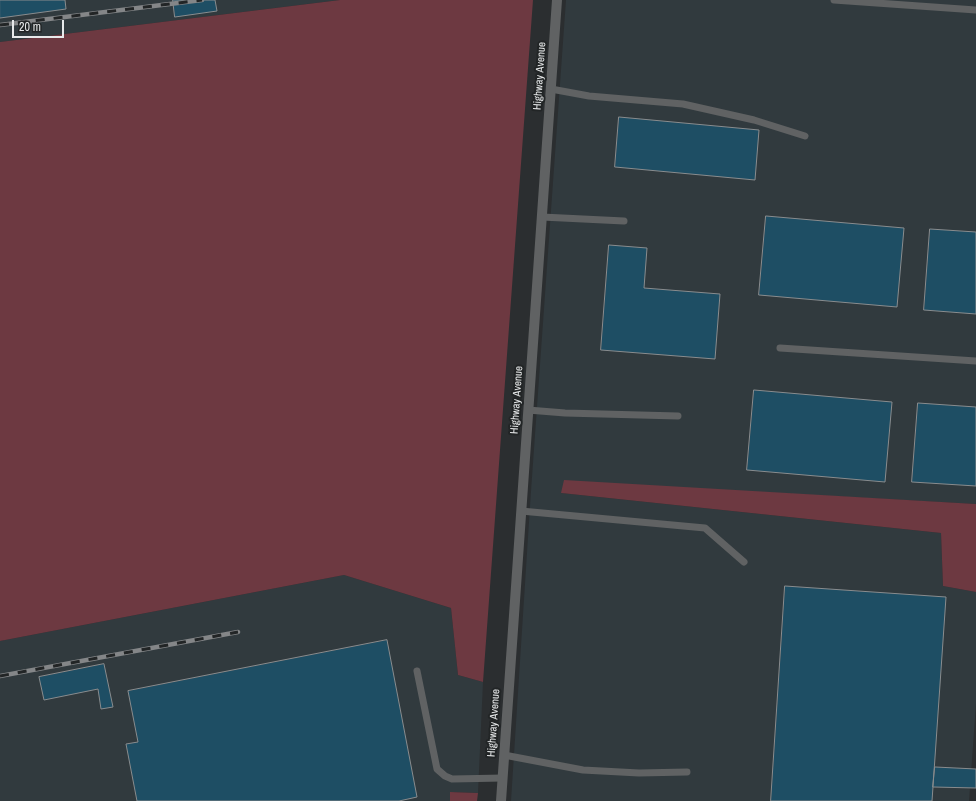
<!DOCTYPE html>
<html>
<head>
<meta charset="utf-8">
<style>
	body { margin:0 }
	#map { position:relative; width:976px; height:801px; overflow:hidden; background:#2b2e30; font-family:"Archivo Narrow",sans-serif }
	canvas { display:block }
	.scale { position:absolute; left:12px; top:20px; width:52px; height:18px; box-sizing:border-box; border:2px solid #e7e9ea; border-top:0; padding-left:5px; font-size:12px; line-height:14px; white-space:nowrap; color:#e7e9ea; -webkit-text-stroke:3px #222526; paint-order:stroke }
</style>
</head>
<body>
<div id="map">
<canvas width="976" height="801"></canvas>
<div class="scale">20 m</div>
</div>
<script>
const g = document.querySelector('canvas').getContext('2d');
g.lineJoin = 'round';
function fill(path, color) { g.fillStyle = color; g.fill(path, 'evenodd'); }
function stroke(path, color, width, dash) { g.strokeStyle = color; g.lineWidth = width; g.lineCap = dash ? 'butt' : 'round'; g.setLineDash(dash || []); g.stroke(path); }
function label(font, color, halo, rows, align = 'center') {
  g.font = font + ' "Archivo Narrow",sans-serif'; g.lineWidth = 4; g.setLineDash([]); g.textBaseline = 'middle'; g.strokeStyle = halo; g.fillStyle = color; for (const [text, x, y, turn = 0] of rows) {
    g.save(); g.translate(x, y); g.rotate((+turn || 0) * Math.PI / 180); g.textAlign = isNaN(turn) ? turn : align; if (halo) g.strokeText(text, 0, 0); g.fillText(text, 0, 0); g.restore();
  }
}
fill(new Path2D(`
	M0 0H340L0 42Z
	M566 0H976V504L737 491 561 493 941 533 943 586 976 592V704L969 801H511L531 491Z
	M344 575 451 608 458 675 483 682 478 793 451 792 450 801H0V641Z`), '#313a3e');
fill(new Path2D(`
	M340 0H533L483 682 458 675 451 608 344 575 0 641V42Z
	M564 480 976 504V592L943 586 941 533 561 493Z
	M450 792 478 793 477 801H450Z`), '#6d3941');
const building = new Path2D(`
	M0 0H65L66 9 0 18Z
	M173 0H215L217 11 175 17Z
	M619 117 759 130 755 180 615 167Z
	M766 216 904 228 897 307 759 295Z
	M930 229 976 232V314L924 310Z
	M609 245 647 248 644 288 720 294 715 359 601 350Z
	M754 390 892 402 885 482 747 470Z
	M918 403 976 407V486L912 482Z
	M785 586 946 597 932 801H771Z
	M387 640 417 797 399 801H137L126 744 138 742 128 691Z
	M104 664 113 707 101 709 98 689 44 700 39 677Z
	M935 767 976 769V788L933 787Z`);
fill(building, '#1e4e64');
stroke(building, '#898c8e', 1);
stroke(new Path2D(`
	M834 0 976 10
	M551 89 589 96 683 104 754 120 805 136
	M542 217 624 221
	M780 348 976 361
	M528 410 565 413 678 416
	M521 511 705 528 744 562
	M417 671 437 769 445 776 452 779 503 778
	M504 755 583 770 639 773 687 772`), '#606263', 7);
stroke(new Path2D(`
	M501 801 557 0`), '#606263', 10);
const rail = new Path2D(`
	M0 25 202 0
	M0 676 238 632`);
stroke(rail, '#848688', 4.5);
stroke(rail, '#222526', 3, [9]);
label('11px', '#e7e9ea', '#222526', [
	["Highway Avenue",540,76,-86],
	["Highway Avenue",517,400,-86],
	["Highway Avenue",494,723,-86]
]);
</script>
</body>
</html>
